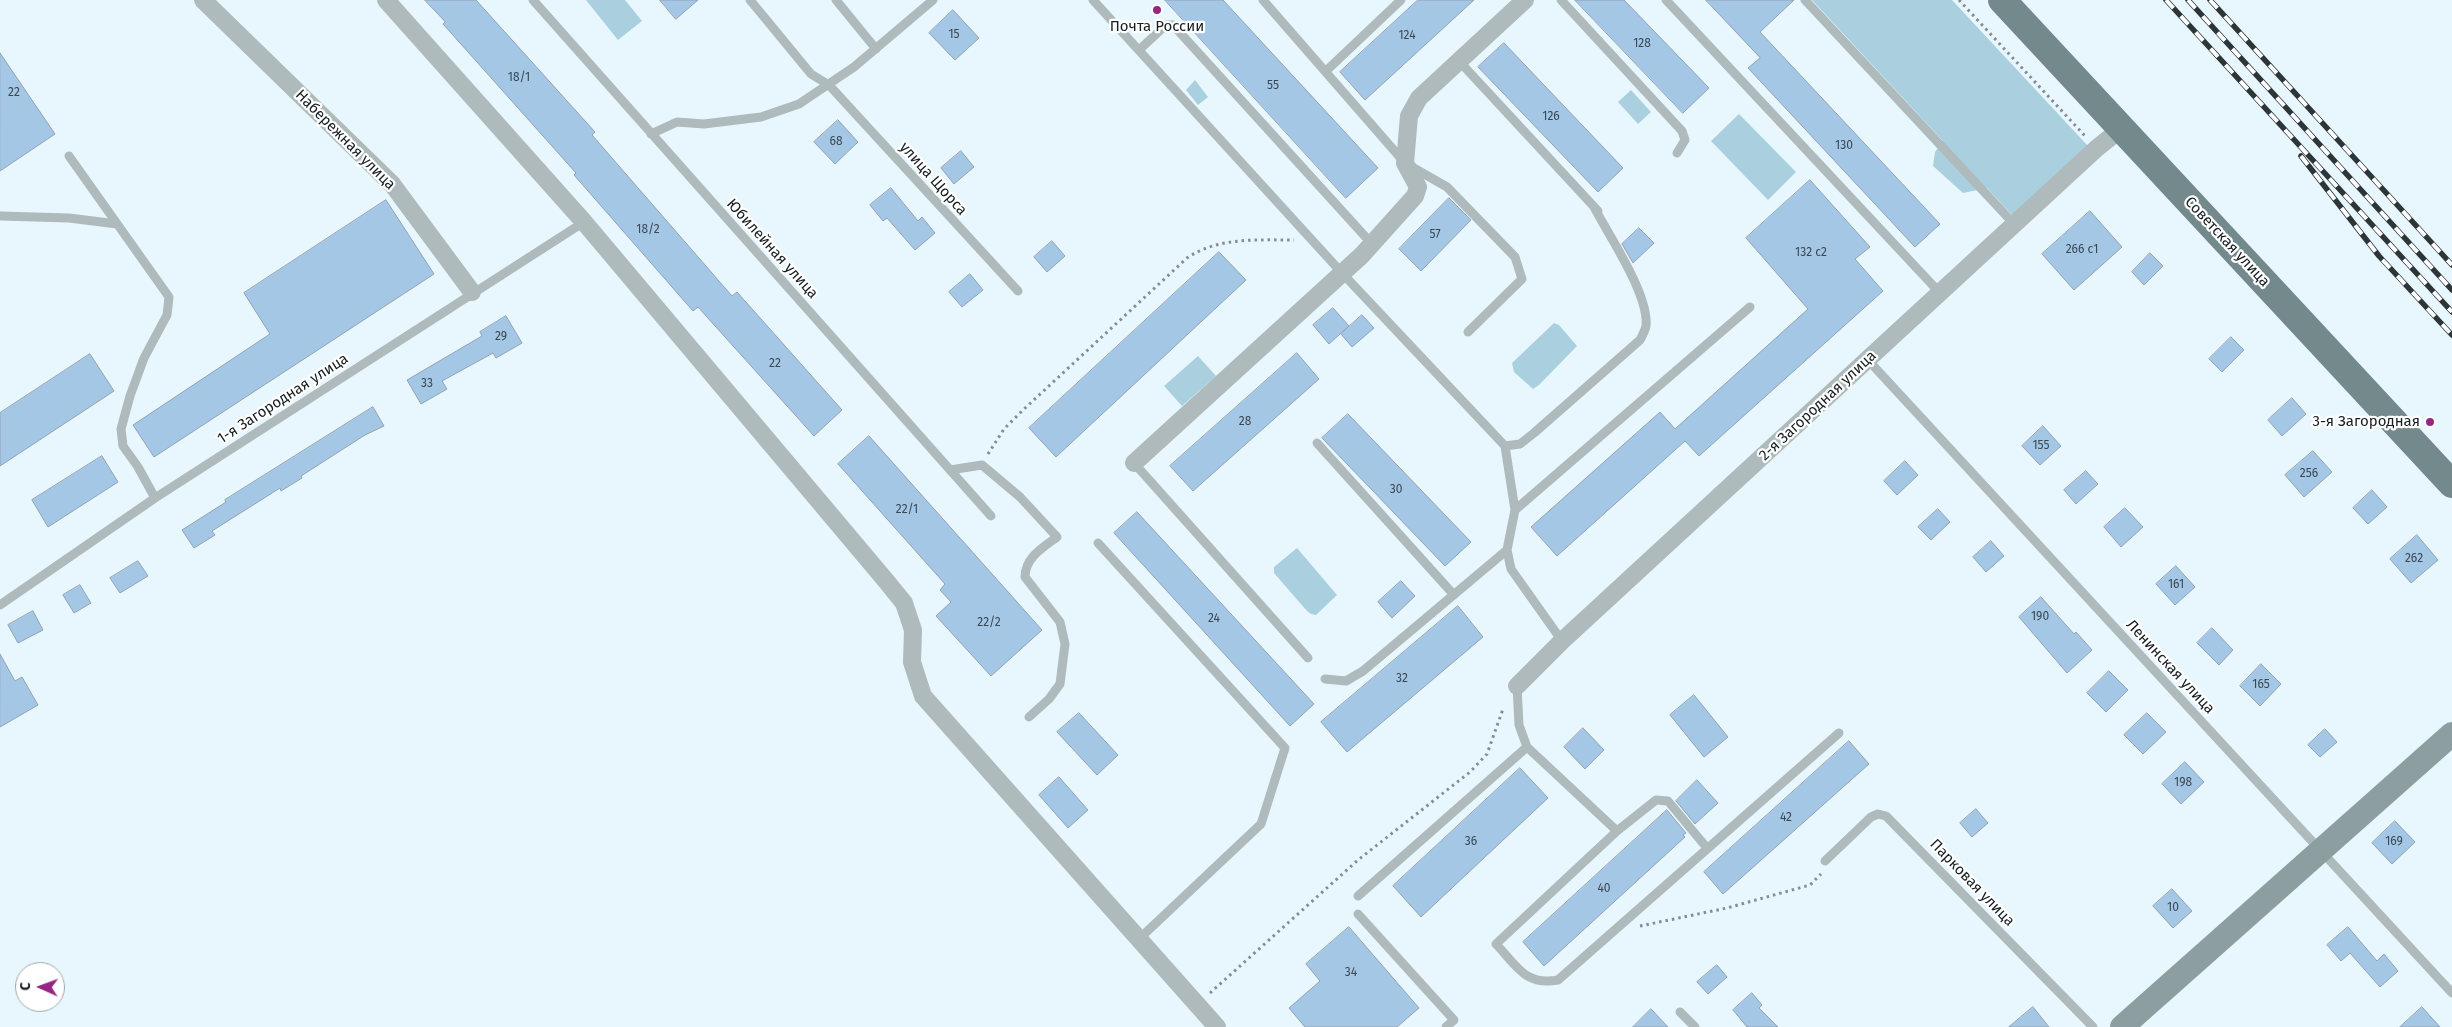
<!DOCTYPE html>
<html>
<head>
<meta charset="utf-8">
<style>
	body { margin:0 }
	#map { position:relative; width:2452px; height:1027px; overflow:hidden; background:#e8f7fe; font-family:"Fira Sans",sans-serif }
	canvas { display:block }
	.north { position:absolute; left:15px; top:962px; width:50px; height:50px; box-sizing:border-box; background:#fff; border:1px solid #a1a5a6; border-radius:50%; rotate:272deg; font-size:14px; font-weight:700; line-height:20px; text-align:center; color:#151e21 }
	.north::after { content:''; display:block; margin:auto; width:18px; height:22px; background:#972583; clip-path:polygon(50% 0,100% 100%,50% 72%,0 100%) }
</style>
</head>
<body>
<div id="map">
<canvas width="2452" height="1027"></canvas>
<div class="north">С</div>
</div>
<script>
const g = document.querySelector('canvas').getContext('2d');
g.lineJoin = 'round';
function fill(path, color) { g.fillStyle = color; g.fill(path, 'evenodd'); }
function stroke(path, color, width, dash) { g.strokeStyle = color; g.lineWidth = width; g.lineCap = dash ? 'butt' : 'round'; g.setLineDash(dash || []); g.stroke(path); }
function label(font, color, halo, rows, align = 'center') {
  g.font = font + ' "Fira Sans",sans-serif'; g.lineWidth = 4.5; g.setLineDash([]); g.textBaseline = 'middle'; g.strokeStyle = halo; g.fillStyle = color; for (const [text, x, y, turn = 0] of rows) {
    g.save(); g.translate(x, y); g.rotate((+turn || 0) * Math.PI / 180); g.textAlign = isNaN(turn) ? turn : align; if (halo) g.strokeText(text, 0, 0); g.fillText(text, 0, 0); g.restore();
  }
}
fill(new Path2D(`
	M586 0H625L642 21 618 40Z
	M1812 0H1952L2089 147 2013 216 1987 188 1963 193 1933 166 1935 152 1943 141Z
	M1195 80 1208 97 1198 105 1186 90Z
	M1631 90 1651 112 1638 124 1618 102Z
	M1739 114 1796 172 1768 200 1711 141Z
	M1554 323 1559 325 1577 346 1539 385 1533 389 1514 372 1512 363Z
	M1198 356 1216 376 1182 406 1164 386Z
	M1297 548 1337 595 1316 615 1311 614 1307 611 1274 573V567Z`), '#aad0df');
const building = new Path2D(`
	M425 0H476L595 132 592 135 732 296 737 292 842 410 814 436 698 307 693 311 574 175 576 173 443 24 445 22Z
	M660 0H698L676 19Z
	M1165 0H1223L1378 168 1346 198Z
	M1418 0H1474L1365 100 1340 72Z
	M1575 0H1624L1709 88 1683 113Z
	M1706 0H1794L1760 32 1940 224 1915 247 1748 68 1760 58Z
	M953 10 979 38 955 60 929 33Z
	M1504 43 1623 168 1598 192 1478 67Z
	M0 53 55 134 0 171Z
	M838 120 858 142 835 164 814 142Z
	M961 151 974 167 954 184 941 168Z
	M1810 180 1870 247 1855 259 1883 291 1699 456 1685 441 1557 556 1531 527 1660 412 1675 429 1808 309 1746 238Z
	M891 188 918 221 922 217 935 233 915 250 887 218 883 221 870 205Z
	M1449 198 1471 220 1421 271 1399 249Z
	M386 200 434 274 154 457 133 425 270 334 244 293Z
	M2090 211 2122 247 2074 290 2042 254Z
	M1639 228 1654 243 1633 263 1622 244Z
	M1052 241 1065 256 1047 272 1034 257Z
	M1219 252 1246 280 1056 457 1029 428Z
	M2150 253 2163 266 2144 285 2132 272Z
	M970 274 983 290 962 307 949 292Z
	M1333 308 1349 326 1329 344 1313 325Z
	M1362 315 1374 328 1352 347 1341 334Z
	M506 316 522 343 496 358 493 353 442 381 447 389 421 404 407 380 482 336 480 332Z
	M2231 337 2244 350 2222 372 2209 359Z
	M1297 353 1319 379 1193 491 1170 466Z
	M90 354 114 391 0 466V413Z
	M2292 398 2306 414 2282 436 2268 420Z
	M373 407 384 426 365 435 301 476 302 478 281 491 280 488 212 531 215 535 194 548 182 530 226 502 225 500Z
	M1348 414 1471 542 1445 566 1322 438Z
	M2043 426 2061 446 2040 465 2022 446Z
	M869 436 1042 630 991 676 936 616 951 602 940 590 945 584 838 464Z
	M2313 451 2332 472 2304 497 2285 475Z
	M102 456 118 482 48 527 32 500Z
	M1905 461 1918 475 1897 495 1884 481Z
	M2086 471 2098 484 2076 504 2064 490Z
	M2372 490 2387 507 2368 524 2353 508Z
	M2125 508 2143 527 2121 547 2104 527Z
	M1938 509 1950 522 1931 540 1918 527Z
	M1137 512 1314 704 1290 726 1114 533Z
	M2417 535 2438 560 2411 583 2390 559Z
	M1991 541 2004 556 1986 572 1973 557Z
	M138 561 148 576 120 593 110 578Z
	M2176 566 2195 587 2175 605 2156 584Z
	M1401 581 1415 596 1392 618 1378 602Z
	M80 585 91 603 74 613 63 595Z
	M2041 597 2074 634 2076 632 2092 650 2067 673 2019 617Z
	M1458 606 1483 637 1347 752 1321 722Z
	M33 611 43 630 18 643 8 625Z
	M2212 628 2233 650 2219 665 2197 643Z
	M0 654 15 681 22 677 38 705 0 727Z
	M2261 664 2281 684 2260 706 2240 686Z
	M2109 671 2128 690 2106 712 2087 693Z
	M1694 695 1728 737 1704 757 1670 715Z
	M1079 713 1118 755 1097 775 1057 732Z
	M2147 713 2166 732 2143 754 2124 735Z
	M1583 728 1604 750 1585 769 1564 747Z
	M2325 729 2337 742 2320 757 2308 745Z
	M1849 741 1869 764 1723 894 1704 872Z
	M2185 762 2204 782 2181 804 2162 784Z
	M1520 768 1548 798 1421 917 1393 886Z
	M1059 777 1088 810 1068 828 1039 795Z
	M1697 780 1718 803 1695 824 1676 801Z
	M1976 809 1988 823 1972 837 1960 823Z
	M1667 810 1686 833 1683 835 1685 837 1544 966 1523 942Z
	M2395 821 2415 842 2392 864 2372 843Z
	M2172 889 2192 911 2173 928 2153 906Z
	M1349 927 1419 1008 1397 1027H1305L1289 1008 1320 981 1306 964Z
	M2348 927 2377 961 2384 954 2398 971 2380 987 2350 953 2341 961 2327 945Z
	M1717 965 1727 977 1708 994 1697 982Z
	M1752 993 1762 1005 1759 1008 1778 1027H1747L1733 1010Z
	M2033 1007 2049 1027H2009Z
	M2422 1007 2440 1027H2400Z
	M1651 1009 1668 1027H1633Z`);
fill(building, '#a5c7e6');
stroke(building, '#91a2b2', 1);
stroke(new Path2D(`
	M1959 0 2086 137
	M988 454 1004 429 1023 410 1187 258C1218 237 1257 240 1294 240
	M1640 926 1727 908 1810 885 1821 874
	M1210 993 1358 860 1470 772 1487 754 1503 709`), '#828e93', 3, [2.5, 4]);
stroke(new Path2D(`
	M533 0 991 516
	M750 0 811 74 829 85 1018 291
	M836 0 876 49
	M1093 0 1342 273 1505 446 1515 510 1507 550 1511 569 1562 641
	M1263 0 1405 163 1447 187 1515 257 1522 279 1468 332
	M1561 0 1682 131 1685 140 1677 153
	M1666 0 1940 293
	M1805 0 2015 225
	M1139 50 1166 25H1173L1372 244
	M1459 61 1598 211
	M1326 71 1401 0
	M651 134 677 122 704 124 761 117 799 104 854 67 933 0
	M69 156 169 297 167 315 144 358 130 396 121 429 123 446 138 467 155 498
	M0 216 69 218 117 224
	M1868 360 2452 993
	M1317 443 1454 595
	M1505 446 1520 444 1534 433 1640 340C1642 336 1645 331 1646 326 1649 294 1609 236 1594 207
	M1134 463 1308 658
	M950 470 982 465 1020 497 1057 537C1042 548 1025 558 1025 577L1060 622 1065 644 1060 684 1049 699 1029 717
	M1515 510 1750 307
	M1098 543 1285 748 1261 824 1139 939
	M0 605 155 498 584 222
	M1325 679 1346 681 1363 671 1507 550
	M1527 747 1617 831
	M1707 848 1668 801 1656 800 1617 831 1496 944C1517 966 1525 986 1558 980L1839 733
	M1825 861 1871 817 1878 814 1886 816 2093 1027
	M1358 896 1527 747 1519 725 1517 686
	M1358 914 1454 1020 1446 1027
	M1680 1012 1695 1027`), '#aebabb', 9);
stroke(new Path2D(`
	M203 0 392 184 472 292
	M386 0 584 222 887 582 904 603 913 630 912 662 923 696 1217 1027
	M1134 463 1362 255 1415 196 1418 187 1405 163 1409 116 1419 98 1525 0
	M1517 686 1562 641 2097 148 2122 128`), '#aebabb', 18);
stroke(new Path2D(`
	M2122 1027 2452 734`), '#8c9e9f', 24);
stroke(new Path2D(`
	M2002 0 2452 484`), '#73898b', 28);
const rail = new Path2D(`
	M2166 0 2452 312
	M2188 0 2452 290
	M2210 0 2452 265
	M2301 156 2379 256 2452 335`);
stroke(rail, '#2c3639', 5.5);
stroke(rail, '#fff', 4, [11]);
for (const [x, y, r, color] of [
	[1157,10,5,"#972583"],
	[2430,422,5,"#972583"]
]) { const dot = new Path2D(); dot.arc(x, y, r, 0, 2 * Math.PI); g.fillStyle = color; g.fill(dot); stroke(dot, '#fff', 2); }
label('12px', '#394852', null, [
	["15",954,35],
	["124",1407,36],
	["128",1642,44],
	["18/1",519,78],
	["55",1273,86],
	["22",14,93],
	["126",1551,117],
	["68",836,142],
	["130",1844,146],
	["18/2",648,230],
	["57",1435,235],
	["266 с1",2082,250],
	["132 с2",1811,253],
	["29",501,337],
	["22",775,364],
	["33",427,384],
	["28",1245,422],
	["155",2041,446],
	["256",2309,474],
	["30",1396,490],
	["22/1",907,510],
	["262",2414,559],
	["161",2176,585],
	["190",2040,617],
	["24",1214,619],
	["22/2",989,623],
	["32",1402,679],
	["165",2261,685],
	["198",2183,783],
	["42",1786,818],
	["36",1471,842],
	["169",2394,842],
	["40",1604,889],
	["10",2173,908],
	["34",1351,973]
]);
label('15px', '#151e21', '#fff', [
	["Почта России",1157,27],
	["3-я Загородная",2420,422,"right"]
]);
label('15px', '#151e21', '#fff', [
	["Набережная улица",345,140,45],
	["улица Щорса",933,179,48],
	["Советская улица",2227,242,47],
	["Юбилейная улица",772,249,48],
	["1-я Загородная улица",283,399,-33],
	["2-я Загородная улица",1818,406,-43],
	["Ленинская улица",2170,667,47],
	["Парковая улица",1972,883,46]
]);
</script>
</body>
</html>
